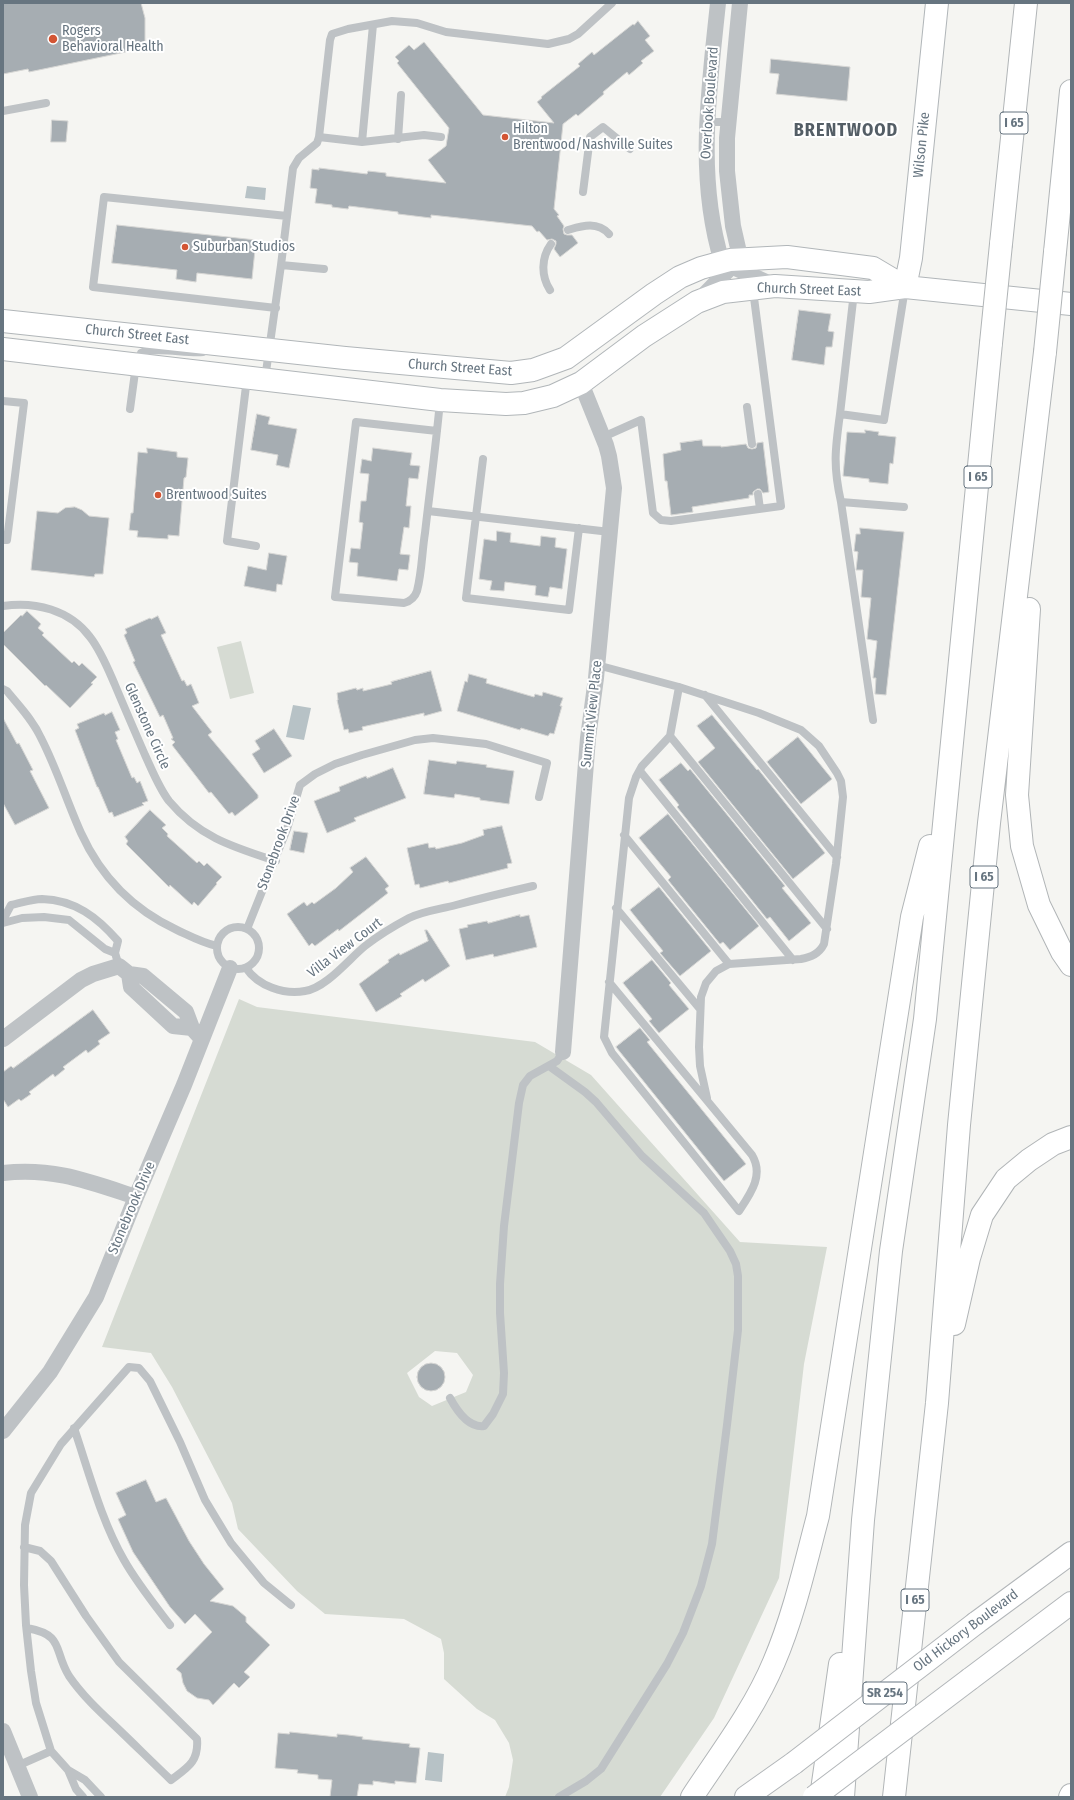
<!DOCTYPE html>
<html>
<head>
<meta charset="utf-8">
<style>
	body { margin:0 }
	#map { position:relative; width:1074px; height:1800px; overflow:hidden; background:#f5f5f2; font-family:"Fira Sans Condensed",sans-serif }
	canvas { display:block }
	.frame { position:absolute; inset:0; border:4px solid #677580; pointer-events:none }
</style>
</head>
<body>
<div id="map">
<canvas width="1074" height="1800"></canvas>
<div class="frame"></div>
</div>
<script>
const g = document.querySelector('canvas').getContext('2d');
g.lineJoin = 'round';
function fill(path, color) { g.fillStyle = color; g.fill(path, 'evenodd'); }
function stroke(path, color, width, dash) { g.strokeStyle = color; g.lineWidth = width; g.lineCap = dash ? 'butt' : 'round'; g.setLineDash(dash || []); g.stroke(path); }
function label(font, color, halo, rows, align = 'center') {
  g.font = font + ' "Fira Sans Condensed",sans-serif'; g.lineWidth = 4; g.setLineDash([]); g.textBaseline = 'middle'; g.strokeStyle = halo; g.fillStyle = color; for (const [text, x, y, turn = 0] of rows) {
    g.save(); g.translate(x, y); g.rotate((+turn || 0) * Math.PI / 180); g.textAlign = isNaN(turn) ? turn : align; if (halo) g.strokeText(text, 0, 0); g.fillText(text, 0, 0); g.restore();
  }
}
fill(new Path2D(`
	M241 641 254 693 230 699 217 647Z
	M239 999 257 1007 535 1042 591 1075 740 1242 827 1247 804 1364 779 1578 714 1718 660 1797H505L509 1787 513 1760 509 1743 495 1720 477 1709 444 1679V1653L441 1639 404 1619 325 1614 297 1591 238 1529 232 1503 172 1387 151 1353 102 1347ZM435 1351 457 1353 473 1375 466 1392 432 1406 419 1397 407 1373Z`), '#d6dbd3');
fill(new Path2D(`
	M247 186 266 188 265 200 245 198Z
	M293 705 311 708 304 740 286 737Z
	M428 1752 444 1754 442 1782 425 1780Z`), '#b7c2c6');
const building = new Path2D(`
	M3 3H141L145 18V48L29 72 28 69 3 74Z
	M638 21 650 36 645 40 654 51 641 61 643 63 629 75 627 72 603 92 604 94 578 116 576 114 563 124 554 209 559 215 557 216 564 226 563 229 564 234 567 235H572L578 243 560 257 554 249 556 244V241L552 239 547 240 539 231 537 232 532 226 431 215V218L398 214V212L349 206 348 209 332 207V205L315 203 317 189 310 188 312 169 319 170V168L367 174 368 171 386 173V176L446 183 428 160 446 146 449 128 397 63 399 61 395 57 409 45 414 50 424 42 483 115 554 123 537 102 542 98 541 97 580 66 578 64 592 52 594 55 633 24 634 25Z
	M771 59 850 67 847 101 776 94 779 74 770 73Z
	M52 120 68 121 66 142H51Z
	M117 225 256 240 252 279 197 273 196 282 176 279 177 270 112 263Z
	M799 310 831 314 828 331 834 332 832 347H826L824 365 792 360Z
	M257 414 270 417 268 424 297 429 289 468 276 465 278 455 251 450Z
	M865 430 879 432 878 435 896 437 893 464 890 463 888 484 869 482V479L843 476 847 432 865 433Z
	M702 440 703 446H721V447L746 444 748 448 752 449 756 448 757 443 763 442 769 492 763 493 760 489H757L753 492V495H749V498L692 507 693 512 671 515 667 481H665L663 454 681 450 680 443Z
	M147 448 177 452V457L188 458 186 477 184 478 179 536 168 535V539L137 537 138 531 129 530 131 513H133L138 452 147 453Z
	M373 448 412 453 410 465 420 466 418 479 409 478 406 506H411L409 528 404 527 400 554 410 555 408 570 399 569 397 581 357 576 358 563 349 562 351 548 360 549 363 523 359 522 361 501H366L369 474 360 473 362 459 371 461Z
	M75 507 82 510 89 516 109 518 103 574H95L94 577 31 570 37 511 58 513 65 508Z
	M860 528 904 532 886 695 875 694 876 678H873L877 641 867 639 871 598 861 597 863 570H856L858 552 854 551 856 534H860Z
	M497 531 511 533 510 542 540 546 541 536 556 538 555 547 567 549 562 589 550 587 548 597 535 595 536 586 505 582 504 591 490 590 492 581 479 579 484 539 496 541Z
	M269 553 287 556 282 585 277 584 276 592 244 586 248 566 266 570Z
	M27 611 41 624 38 628 44 633 42 635 72 663 74 661 79 666 82 663 97 677 91 683 93 684 70 708 46 685 45 686 3 644V633L21 615 22 616Z
	M158 616 166 633 161 635 182 681 184 680 187 686 191 684 199 703 192 706 212 732 208 735 258 795V798L235 816 232 812 229 814 211 792 209 793 172 745 175 742 171 739 173 738 163 715 160 717 133 662 135 661 124 635 127 633 125 629 150 618 151 619Z
	M431 671 442 711 424 716V713L362 727 363 730 349 733 348 729 344 730 337 700H338L337 693 356 688 357 690 363 688V691L392 684 391 682Z
	M469 674 487 679 486 683 534 697 535 694 542 696 543 692 563 698 560 706H562L554 734 550 733 548 736 521 728 520 730 457 711 465 681 467 682Z
	M112 712 120 730 115 732 118 739 116 740 132 778 134 777 137 783 140 781 148 801 142 803 144 805 114 817 112 812 109 813 98 787H97L75 730 79 728 77 724 104 713 105 715Z
	M712 715 757 770 758 769 825 853 793 879 698 762 715 748 697 726Z
	M3 718 17 744 19 743 33 770 30 771 49 808 15 825 3 803Z
	M274 729 292 756 264 773 252 754 260 749 255 741Z
	M798 737 832 779 801 804 767 762Z
	M429 760 456 764 457 761 487 765 486 767 514 771 509 804 480 800V798L455 794 454 798 424 794Z
	M681 763 688 771 690 769 785 886 782 888 811 923 789 941 770 917 767 919 677 807 679 805 659 780Z
	M393 768 406 798 354 818 356 821 327 833 314 801 340 791 339 787 366 776 367 778Z
	M150 810 166 825 162 828 168 834 167 836 197 863 199 861 204 866 207 863 222 877 216 883 217 884 198 906 194 902 192 905 170 885 169 887 126 844 128 841 125 837Z
	M668 814 759 926 730 950 723 942 720 944 668 880 671 877 639 838Z
	M502 826 512 863 507 864 508 868 449 883 448 881 420 888 419 884 415 885 407 848 428 843 429 848 435 847 436 849 462 843 484 835 483 830Z
	M294 831 308 833 304 853 290 850Z
	M366 857 389 886 385 889 388 893 339 931 338 929 315 946 312 943 309 946 287 914 304 902 307 906 312 902 314 904 336 888 353 872 350 868Z
	M659 887 711 951 680 976 660 953 663 951 630 910Z
	M520 915V917L529 915 537 947 494 957 493 954 466 960 459 929 468 927 467 925 487 921 488 923Z
	M425 930H427L450 966 425 982 423 979 400 994 402 996 376 1012 359 984 382 967 389 962 388 960 399 953 400 955 428 941Z
	M652 960 671 983 669 985 689 1009 659 1033 649 1021 652 1019 623 983Z
	M93 1010 110 1033 98 1041 100 1044 88 1053 86 1050 63 1067 65 1069 55 1077 53 1074 29 1092 31 1094 21 1101 19 1099 8 1107 3 1099V1072L11 1066 13 1068Z
	M640 1028 650 1040 647 1042 746 1164 724 1181 616 1047Z
	M417 1377a14 14 0 1 1 28 0a14 14 0 1 1-28 0Z
	M146 1480 156 1502 166 1498 189 1541 204 1564 224 1589 210 1601 233 1606 246 1617V1622L270 1645 244 1672 250 1677 239 1688 234 1683 213 1705 209 1700 197 1698 187 1691 183 1683 181 1673 176 1669 212 1632 195 1614 185 1624 170 1607 133 1552 118 1519 126 1515 116 1493Z
	M290 1732 337 1737V1734L348 1735 363 1737 362 1739 410 1744 409 1747 420 1748 416 1783 395 1781V1784L373 1781V1785L359 1784 357 1797H330L332 1780 318 1779V1775L297 1773 298 1770 275 1768 278 1733 289 1734Z`);
fill(building, '#a6adb2');
stroke(building, '#d6d6d4', 1);
const secondary = new Path2D(`
	M905 287 911 258 937 3
	M3 321 345 358 511 373 533 370 566 358 654 294 680 277 701 268 730 260 787 257 873 268 905 287
	M3 349 440 400 506 404 524 403 553 396 581 383 644 336 697 302 723 292 775 286 869 292 905 287 1071 304`);
const primary = new Path2D(`
	M976 1623 1071 1553
	M970 1679 1071 1603
	M746 1797 794 1763`);
const motorway = new Path2D(`
	M1001 244 1026 3
	M1055 252 1071 91
	M1029 609 1017 795 1022 846 1039 905 1062 952 1071 965
	M954 1324 969 1258 982 1215 1006 1179 1029 1160 1053 1144 1071 1137
	M692 1797C721 1753 754 1710 774 1662 794 1615 805 1565 818 1516L912 917 930 846
	M821 1797 840 1664
	M843 1797 863 1520 891 1251 925 1019 991 343
	M894 1797 937 1403 959 1125 989 823 1045 352
	M1070 1797 1071 1795`);
stroke(secondary, '#b1b6b9', 24);
stroke(primary, '#b2b6b9', 24);
stroke(motorway, '#b1b5b7', 24);
stroke(new Path2D(`
	M3 111 46 103
	M706 122H729
	M319 137 362 142 373 25
	M398 139 401 95
	M362 142 424 135 441 137
	M583 192 590 137 603 127 630 149
	M568 230C582 226 597 221 609 234
	M281 265 293 168 299 158 317 143 319 137 330 40 332 34 348 29 392 21 417 23 446 32 548 44 569 39 578 34 612 3
	M550 290C541 276 541 258 551 244
	M854 292 840 414 884 420 905 288
	M276 308 93 287 104 197 287 216
	M247 378 227 541 256 546
	M265 379 281 265 324 269
	M3 401 24 403 7 540H3
	M747 407 752 444
	M130 409 136 365 141 353C153 346 187 354 203 352
	M840 414C835 450 833 466 841 502L873 720
	M437 431 356 422 335 597 404 603C411 601 415 597 417 591 422 572 422 551 425 533 430 489 436 445 440 401
	M603 437 641 420 653 513 661 520 671 521 781 506 753 290
	M483 459 466 598 569 610 579 528
	M758 494 760 509
	M841 502 904 507
	M428 511 610 532
	M3 606C35 601 70 610 90 637 101 651 108 669 115 685 125 709 135 732 145 755 152 770 159 788 169 801 199 837 233 847 276 861
	M597 665 679 687 759 713 801 730 819 746 837 773 841 781 843 797 836 864 824 944C819 954 811 957 801 959L729 964 716 971 706 983 701 997 699 1047 700 1066 707 1098
	M3 689 7 691C19 706 33 720 41 738 57 769 67 802 81 833 101 877 134 910 177 930 190 936 203 943 217 946
	M705 695 837 857
	M670 736 827 929
	M640 771 793 960
	M624 835 729 964
	M616 908 700 1009
	M3 920 11 905C21 903 32 899 42 899 75 900 97 917 118 941L115 953 119 966
	M3 923 22 918 44 917 69 920 105 949 115 953
	M217 948a21 21 0 1 1 42 0a21 21 0 1 1-42 0Z
	M247 929 287 829 300 785 315 774 335 764 362 755 415 740 433 738 486 744 547 763 539 797
	M246 968C258 986 284 995 305 991 326 988 349 959 365 946 379 935 394 926 409 918 423 911 441 909 456 905 482 898 507 892 533 886
	M609 982 752 1155C764 1175 751 1193 739 1211L612 1053 604 1037 629 798 636 777 642 766 670 736 679 687
	M549 1066 585 1092 596 1102 642 1156 704 1213 730 1251 736 1264 738 1276V1330L727 1425 712 1544 701 1586 683 1633 667 1664 601 1769 586 1781 559 1797
	M450 1398C457 1411 468 1428 484 1426L493 1414 503 1394 504 1373 500 1313V1284L504 1226 519 1103 523 1085 530 1076 557 1061 563 1052
	M74 1428C89 1472 101 1520 124 1560 137 1583 154 1604 170 1625
	M24 1547 40 1551 51 1561 86 1616 119 1662 197 1739C199 1762 187 1768 171 1780 152 1762 133 1743 114 1725 98 1710 82 1695 69 1676 53 1650 65 1635 27 1628
	M51 1751 36 1703 31 1671 26 1625 24 1585 25 1525 31 1493 61 1444 129 1367 139 1368 150 1381 180 1442 205 1500 231 1543 264 1583 291 1605
	M17 1766 51 1751 68 1770 85 1780 101 1797
	M68 1770 76 1789 83 1797`), '#bec2c5', 8);
stroke(new Path2D(`
	M718 3C709 90 696 177 722 262L775 286
	M701 298 739 259 738 248 733 226 727 171V138L740 3
	M129 974 131 987 173 1026 192 1028
	M3 1039 81 980 93 974 119 966 129 974 143 976 186 1012 192 1028 202 1039
	M563 1052 588 738 596 678 614 488 609 456 606 445 581 383
	M3 1173C53 1167 90 1182 136 1197
	M3 1431 50 1372 96 1297 136 1197 184 1085 230 968
	M3 1731 30 1797`), '#bec2c5', 16);
stroke(secondary, '#fff', 22);
stroke(primary, '#fff', 22);
stroke(motorway, '#fff', 22);
const primaryBridge = new Path2D(`
	M794 1763 976 1623
	M814 1797 970 1679`);
const motorwayBridge = new Path2D(`
	M991 343 1001 244
	M1045 352 1055 252`);
stroke(primaryBridge, '#b2b6b9', 24, []);
stroke(motorwayBridge, '#b1b5b7', 24, []);
stroke(primaryBridge, '#fff', 22);
stroke(motorwayBridge, '#fff', 22);
for (const [x, y, r, color] of [
	[53,39,5,"#d35534"],
	[505,137,4,"#d35534"],
	[185,247,4,"#d35534"],
	[158,495,4,"#d35534"]
]) { const dot = new Path2D(); dot.arc(x, y, r, 0, 2 * Math.PI); g.fillStyle = color; g.fill(dot); stroke(dot, '#fff', 1.5); }
for (const [x, y, w] of [
	[1014,123,28],
	[978,477,28],
	[984,877,28],
	[915,1600,28],
	[885,1693,44]
]) { const box = new Path2D(); box.roundRect(x - w / 2, y - 11, w, 22, 3); g.fillStyle = '#fff'; g.fill(box); stroke(box, '#677580', 1); }
label('bold 13px', '#677580', null, [
	["I 65",1014,123],
	["I 65",978,477],
	["I 65",984,877],
	["I 65",915,1600],
	["SR 254",885,1693]
]);
label('14px', '#677580', '#fff', [
	["Rogers",62,31],
	["Behavioral Health",62,47],
	["Hilton",513,129],
	["Brentwood/Nashville Suites",513,145],
	["Suburban Studios",193,247],
	["Brentwood Suites",166,495]
], 'left');
label('14px', '#677580', '#fff', [
	["Overlook Boulevard",710,103,-86],
	["Wilson Pike",922,145,-84],
	["Church Street East",809,290,2],
	["Church Street East",137,335,6],
	["Church Street East",460,368,4],
	["Summit View Place",592,714,-84],
	["Glenstone Circle",147,726,66],
	["Stonebrook Drive",279,843,-70],
	["Villa View Court",345,948,-37],
	["Stonebrook Drive",132,1208,-67],
	["Old Hickory Boulevard",966,1631,-37]
]);
g.letterSpacing = '1px';
label('bold 18px', '#545e66', '#fff', [
	["BRENTWOOD",846,131]
]);
g.letterSpacing = '0px';
</script>
</body>
</html>
